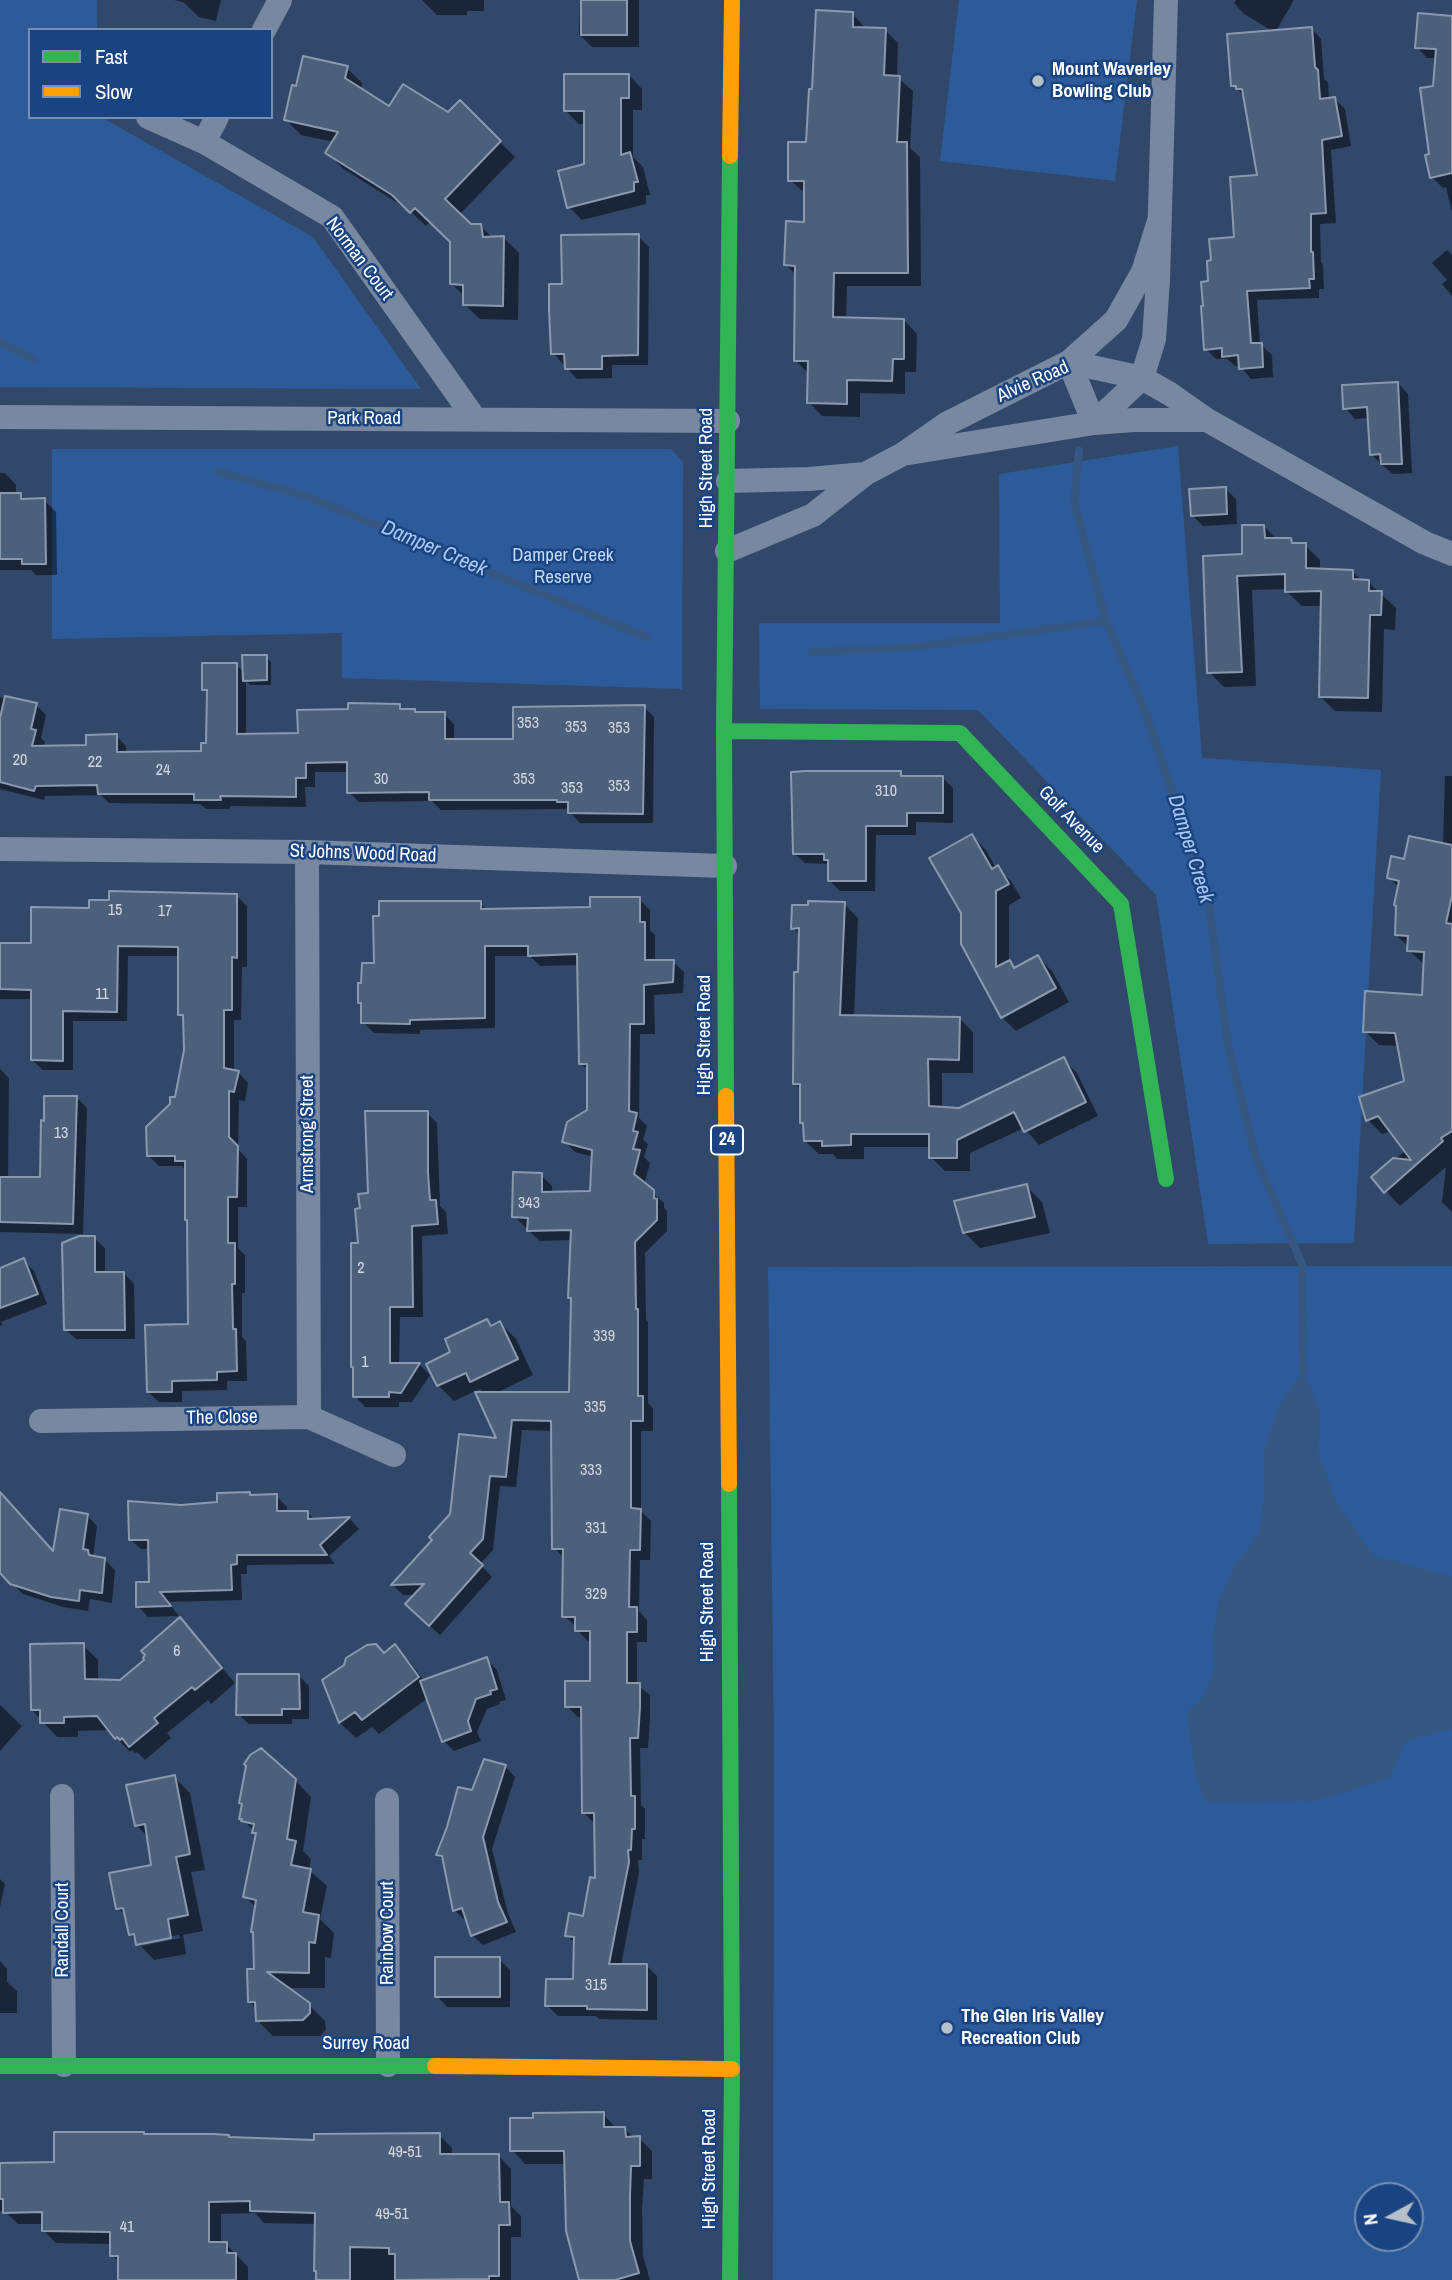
<!DOCTYPE html>
<html>
<head>
<meta charset="utf-8">
<style>
	body { margin:0 }
	#map { position:relative; width:1452px; height:2280px; overflow:hidden; background:#31486a; font-family:"Archivo Narrow",sans-serif }
	canvas { display:block }
	.legend { position:absolute; left:28px; top:28px; width:245px; height:91px; box-sizing:border-box; background:#1a4481; border:2px solid #768fb3; margin:0; padding:9px 12px; list-style:none; font-size:21px; color:#fff }
	.legend li { display:flex; align-items:center; gap:14px; height:35px }
	.legend b { width:35px; border:2px solid #768fb3 }
	.north { position:absolute; left:1354px; top:2182px; width:70px; height:70px; box-sizing:border-box; background:#1a4481; border:2px solid #768fb3; border-radius:50%; rotate:262deg; font-size:19px; font-weight:700; line-height:28px; text-align:center; color:#fff }
	.north::after { content:''; display:block; margin:auto; width:24px; height:32px; background:#b7bfcb; clip-path:polygon(50% 0,100% 100%,50% 72%,0 100%) }
</style>
</head>
<body>
<div id="map">
<canvas width="1452" height="2280"></canvas>
<ul class="legend">
<li><b style="height:9px;background:#30b455"></b>Fast</li>
<li><b style="height:9px;background:#ff9f0a"></b>Slow</li>
</ul>
<div class="north">N</div>
</div>
<script>
const g = document.querySelector('canvas').getContext('2d');
g.lineJoin = 'round';
function fill(path, color) { g.fillStyle = color; g.fill(path, 'evenodd'); }
function stroke(path, color, width, dash) { g.strokeStyle = color; g.lineWidth = width; g.lineCap = dash ? 'butt' : 'round'; g.setLineDash(dash || []); g.stroke(path); }
function label(font, color, halo, rows, align = 'center') {
  g.font = font + ' "Archivo Narrow",sans-serif'; g.lineWidth = 5; g.setLineDash([]); g.textBaseline = 'middle'; g.strokeStyle = halo; g.fillStyle = color; for (const [text, x, y, turn = 0] of rows) {
    g.save(); g.translate(x, y); g.rotate((+turn || 0) * Math.PI / 180); g.textAlign = isNaN(turn) ? turn : align; if (halo) g.strokeText(text, 0, 0); g.fillText(text, 0, 0); g.restore();
  }
}
fill(new Path2D(`
	M0 0H97V30H30V117H101L313 237 421 389 0 387Z
	M959 0H1137L1115 181 940 161Z
	M1178 446 1202 758 1381 770 1354 1243 1208 1244 1156 895 978 710 760 709 759 623H1000L999 474Z
	M52 449H671L683 462 682 689 342 678V633L52 639Z
	M1452 1266V2280H773L774 1745 768 1267ZM1368 2196H1410V2238H1368Z`), '#2d5b99');
fill(new Path2D(`
	M1303 1371 1320 1410 1318 1452 1336 1502 1373 1555 1452 1577V1729L1405 1741 1390 1777 1316 1801 1205 1802 1195 1772 1187 1712 1204 1697 1213 1673V1639L1218 1602 1235 1565 1259 1534 1264 1492V1451L1278 1408Z`), '#375783');
fill(new Path2D(`
	M174 0H221L216 21 199 17 183 2Z
	M422 0H484V11H467V15H437Z
	M580 0H639V47H592L579 34Z
	M1236 0H1294L1276 31 1311 28 1321 39 1324 79 1328 82 1329 100 1335 99 1345 109 1351 146 1331 150 1336 223 1320 224 1321 262 1323 265 1324 289H1319V298L1257 300 1260 344 1272 355 1273 377 1251 379 1240 366H1235L1227 359H1216L1206 349 1210 283 1236 239 1259 176 1244 96 1233 85 1274 32 1244 14 1234 3Z
	M853 14 866 29 885 30 898 43 897 77 913 91 910 148 920 157 921 286H847L846 319 904 320 917 334 916 372H905V394L860 393V417L822 416 809 402V374L795 360 796 275 785 264 805 223 806 194 790 180 808 144 814 91Z
	M1452 17V212L1446 187 1443 188 1432 177 1431 155 1437 58H1427L1417 47Z
	M347 68 362 83 361 90 390 109 448 115 460 102 515 157 459 215 470 226H480L493 238H504L519 253 518 320 480 319 464 304 465 297 452 284V242L431 221 426 226 409 210 342 168 327 152 334 142 301 135 286 120Z
	M629 75 642 89V110H633V157L643 167 650 195H646V204L582 220 569 207 586 165V124H579L565 110Z
	M638 236 649 247 648 365H612V378L577 379 567 368 566 364H563L553 353 564 286Z
	M1447 250 1452 255V296L1442 284 1447 280 1432 263Z
	M1398 383 1408 394 1412 473 1393 474 1382 465 1371 454 1369 418 1355 419 1345 408Z
	M0 473H5L16 485V495H20L25 500H44L56 512 57 575H36L31 570H0Z
	M1226 489 1236 499 1237 524 1203 526 1193 516Z
	M1264 526 1277 540 1291 539 1296 545H1305L1320 560V570L1352 571 1362 581 1368 582 1396 608 1395 630 1384 629 1382 712 1335 711 1320 696 1323 606H1302L1287 592V589L1252 590 1256 686 1224 687 1209 672 1205 557 1244 556Z
	M266 657 271 662V685H250L246 681V735H300L350 710 399 705 405 710H414L418 714H444L454 724V741H515L644 707 654 717 653 823H580L567 809 441 810 432 801 359 802 349 792V772H315V787H305L306 807 230 806V809H206L200 804 109 803 101 795 45 796 44 800 0 789V697L36 705 46 715 41 738 45 742 43 748 88 747 116 736 126 746V754L202 753 208 745 209 694 204 689 236 665 245 673Z
	M900 773 905 778H943L953 788V823L916 822V835H876L875 891H840L829 880 830 864 805 863 794 853Z
	M1445 776H1452V1212L1442 1202 1446 1167 1400 1206 1373 1177 1405 1151 1391 1131 1382 1134 1368 1120 1406 1082 1400 1046 1379 1045 1365 1031 1423 997 1425 965 1409 951V947L1396 935 1399 888 1389 877 1405 861 1443 845Z
	M972 836 986 850 996 868 1011 881 1021 898 1009 905V962L1016 969 1038 957 1052 971 1069 1002 1016 1031 1002 1017Z
	M237 896 247 906V967H242L241 1020H234V1071L238 1072 248 1083 245 1101 239 1100 238 1149 247 1159V1207H238V1248L245 1255V1293H242V1337L246 1341 247 1381H227V1390L182 1391V1402H159L148 1392 190 1326 186 1170 182 1166H159L149 1156 177 1099 186 1050 185 1020 180 1014V956H128L127 1021H73V1070H43L32 1060 33 999H0V944L33 945 91 909Z
	M639 899 650 910V930L655 935V962H673L684 972 683 993 654 995 655 1034H640L639 1118 647 1126 643 1140 648 1144 644 1157 650 1163 644 1185 664 1203V1208L667 1211V1231L645 1253 646 1320 648 1322V1403L653 1408V1431H641V1511L651 1521 650 1560H640L639 1611 647 1620V1642H637V1685L650 1695V1719L648 1748H640L641 1805 645 1809V1839H642V1860H638L639 1873 621 1965H646L657 1976V2020L599 2019 596 2016H558L547 2005 575 1980 576 1944 566 1935 584 1918 597 1880 594 1823 584 1813 583 1717H578L567 1706 592 1683 591 1641H588L577 1630V1627L564 1616 565 1559 554 1548 553 1431 522 1430 516 1487 500 1486 493 1550 480 1564 492 1577 440 1635 418 1615 416 1595H403L393 1585 434 1540 499 1440 484 1394 480 1389 454 1401 438 1385 453 1353 487 1321 493 1327 500 1323 516 1339 533 1375 494 1394H571L572 1240 540 1241 529 1231V1227H525L514 1216 541 1175 552 1186V1194L592 1192 594 1157 575 1152 564 1141 589 1111V1071L580 1063 579 965 540 966 530 956H495V1028L420 1030V1034L374 1033 363 1022V1006L359 1002 363 985 376 965 480 903 487 910 592 909Z
	M844 904 858 918 854 1017 959 1018 973 1032V1073H942V1109H960L1063 1059 1077 1073 1098 1116 1039 1145 1024 1128 970 1153V1171H945L931 1157V1147H864V1159H837L833 1154H819L805 1141V1126L802 1123V1090L795 1084 800 935 793 928Z
	M0 1069 9 1078 8 1175 10 1179H42L77 1098 87 1108 83 1234 0 1232Z
	M427 1113 437 1123 440 1206 446 1212 448 1234 422 1236 423 1317H400L399 1365H420L430 1375 412 1402H399V1407H365L355 1396V1369L353 1367 362 1209 370 1194Z
	M1026 1186 1042 1202 1050 1233 980 1248 964 1232Z
	M94 1238 105 1248V1273H124L134 1284 135 1339H76L65 1329Z
	M23 1260 34 1271 47 1304 1 1322 3 1325 0 1326V1270Z
	M0 1493 55 1554 87 1515 97 1526 93 1558 105 1560 115 1570 112 1603 90 1599 88 1611 63 1607 23 1594 0 1572Z
	M249 1494 253 1497 276 1496 287 1507V1512H307L315 1520 350 1519 359 1529 329 1556 335 1564 247 1565V1574H241L242 1600 168 1602 179 1616 148 1617 138 1606 151 1584 150 1549H141L130 1539 181 1507 218 1503Z
	M180 1620 235 1683 211 1704 208 1700 167 1733 171 1738 145 1760 137 1752 135 1753 132 1750 130 1752 110 1730 78 1731V1737H57L32 1710 83 1645 98 1660V1681L121 1682 147 1660Z
	M394 1647 410 1662 425 1682 486 1659 497 1670 506 1700 499 1702 500 1704 487 1709 477 1732 481 1741 454 1751 444 1741 428 1698 379 1734 372 1727 356 1738 340 1723 325 1681 384 1654Z
	M299 1676 309 1686V1719H292V1724H249L238 1714Z
	M0 1705 22 1726 0 1751Z
	M505 1766 515 1777 492 1849 508 1914 516 1932 483 1945 472 1935 467 1920H465L454 1910 445 1862 438 1855 473 1792Z
	M174 1777 190 1793 205 1870 191 1872 203 1931 183 1935 186 1954 154 1960 130 1934 127 1917 118 1908 153 1866 149 1838 136 1825ZM179 1935 180 1938 142 1946V1942Z
	M295 1780 311 1797 303 1851 311 1859 309 1870 327 1886 320 1919 334 1933 331 1958 325 1957V1988H285L309 2005 325 2021 326 2030 320 2036H273L257 2020V2009L249 2001 255 1970 256 1908 245 1896 258 1835 241 1818Z
	M0 1879 5 1884 0 1907Z
	M499 1959 510 1970V2007H447L437 1996Z
	M0 1961 7 1969V1982L17 1991V2013H0Z
	M603 2114 616 2128 625 2129 634 2138H639L652 2151V2179H644L642 2209 643 2256 650 2280H581L566 2164H525L512 2150Z
	M439 2135 452 2148V2156H499L511 2169V2206L521 2216V2237H511V2280H318V2273L315 2271 316 2224 264 2223 255 2213 221 2214V2244H226L248 2267V2280H120V2263L112 2255V2244L56 2243 44 2231V2224H18L4 2211H0V2165L56 2163 228 2137 316 2141Z`), '#0007');
stroke(new Path2D(`
	M0 342 33 359
	M1079 451 1074 502 1106 621
	M218 472 306 496 646 637
	M812 652 916 647 1106 621 1146 714 1208 899 1228 1045 1256 1158 1302 1264 1303 1371`), '#375783', 8);
const building = new Path2D(`
	M581 0H627V35H581Z
	M816 10 853 12V27L886 28 884 75 900 76 897 142H907L908 273H834L833 317 904 319V359H893L892 381 847 380V404L807 403 808 361H794L795 266 784 265 786 221 804 222V181H788V142H806L809 89H812Z
	M1418 13 1452 16V173L1430 178 1425 155 1429 154 1420 88 1433 86 1436 49 1415 48Z
	M1312 27 1315 67 1318 70 1320 99 1335 97 1342 136 1322 140 1326 213 1311 214V252H1313L1314 279H1309L1310 288 1247 291 1251 343H1262L1263 367 1239 369 1238 355 1222 357V348L1204 350 1201 306H1203L1201 282 1208 281 1207 261 1211 260 1209 239 1234 237 1230 177 1257 175 1242 89H1236V86H1231L1227 34Z
	M303 56 348 66 345 78 389 106 403 84 448 112 460 100 501 141 445 199 471 224H481L483 237 504 236 503 306 463 305V285L450 284V242L415 208 410 213 392 195 325 153 338 132 284 120 292 85 296 86Z
	M564 74H629V98H621V155L630 152 638 182H634V191L567 208 558 171 584 164V111H564Z
	M639 234 638 355 602 356V369H565L564 354H551L549 310V284H562L561 235Z
	M1398 382 1402 464H1381L1380 454 1370 455 1367 407 1343 409 1342 385Z
	M1226 487 1227 514 1191 516 1189 489Z
	M0 493H21V499L45 498 46 564H22V559H0Z
	M1242 525H1264L1265 538H1291L1292 543H1306V568L1353 570V579L1369 580V591H1382L1381 615H1370L1368 698 1319 697 1321 591 1285 592V574L1237 576 1242 672 1207 673 1203 556 1242 554Z
	M242 655H267V680L243 681Z
	M202 663H237V734L298 733 297 710 348 709V703L400 704V709H415V712H445V739H513V707L645 705 643 814 568 813V802H557V800H429V792L347 793V762L306 763V778H296V797L220 796 221 800H194V794H98L97 785 36 786 34 791 0 782V718L5 696 37 703 31 729 36 730 32 746 86 745V735L117 734V752L201 751V743H206L207 690H202Z
	M806 771H901V776H943V813H907V826H866V881H828V860H824V854H793L791 772Z
	M972 834 992 869 998 865 1009 884 996 891V967L1010 960 1014 968 1038 955 1056 988 1001 1018 961 944V913L929 858Z
	M1409 836 1452 845V896L1446 923 1452 924V1131L1441 1138 1443 1141 1384 1193 1371 1177 1393 1158 1411 1160 1378 1116 1366 1121 1359 1097 1404 1081 1395 1033 1363 1032 1365 991 1422 995 1424 952 1407 951 1408 936 1395 935 1396 906 1394 905 1399 881 1387 878 1391 856 1404 859Z
	M109 891 237 894V958L232 957V1010H224V1068L239 1071 234 1092 229 1091V1137L238 1146 237 1197H228V1243H235V1284H232L233 1329H236L237 1371 217 1372V1380L172 1381V1392H147L145 1325 188 1324 187 1220H185V1161H175V1156H147L146 1127 170 1104V1097H175L184 1050 183 1015H178V947L118 946 117 1012 63 1011V1061L31 1060V990L0 989V943H31V907L89 908V900H109Z
	M590 897H640V922H645V960H674L673 982 644 985V1024H630L629 1111 637 1113 633 1131 638 1132 633 1149 640 1150 634 1174 654 1190V1198L657 1199V1220L635 1242 636 1309H638V1396H643V1421H631V1508L641 1509 640 1550H630L629 1607H637V1632H627V1683H640V1707L638 1738H630L631 1796H635V1829H632L631 1850H628L629 1862 609 1964H647V2010L587 2009V2006H545L546 1979H573L574 1937 565 1936 569 1913 583 1916 590 1877 595 1878 594 1813H582L581 1707H565V1681H590V1631H575V1617H562L563 1549H552L551 1421 512 1420 506 1477 490 1476 483 1539 470 1553 483 1565 429 1626 405 1604 424 1584 391 1585 432 1540 429 1537 450 1514 459 1434 496 1438 475 1392H569L571 1298H568L571 1230 527 1231 528 1218 512 1217 513 1172 542 1173V1192L590 1191 592 1150 562 1142 567 1122 587 1110V1064H579L577 954 528 956V946H485V1018L410 1020V1024L361 1023V1003H358V983H361L362 963H374L373 916H379V901H481V909L590 907Z
	M808 901 845 902 840 1015 960 1017 959 1060 928 1059 929 1106 959 1108 1064 1057 1086 1102 1024 1132 1014 1112 957 1140V1158H929V1134H851V1145L822 1146V1141H804L803 1123H800V1084H793L794 972H798L799 928 791 929 792 905H808Z
	M44 1096H77L73 1224 0 1222V1177H40L41 1120 44 1121Z
	M365 1111H428V1173L430 1200H436L438 1224 412 1226 413 1307H390V1363H420L401 1393 389 1392V1397H353V1367H351V1243H358L355 1209 360 1208 358 1194 368 1193Z
	M1027 1184 1035 1217 963 1233 954 1201Z
	M79 1236H95V1272H124L125 1330H64L62 1243Z
	M24 1258 38 1294 0 1308V1268Z
	M487 1319 491 1326 500 1321 518 1359 470 1382 466 1373 437 1386 426 1364 450 1352 445 1339Z
	M0 1492 53 1551 60 1509 88 1514 83 1549 88 1550 89 1555 105 1558 102 1593 80 1590 79 1601 51 1597 10 1584 0 1573Z
	M250 1492V1495L277 1494V1511H308V1519L350 1517 320 1545 327 1555H237V1564L231 1565 232 1590 160 1592 171 1606 136 1607V1582H149L148 1540H129L128 1501 181 1505 217 1502V1493Z
	M180 1617 222 1668 195 1690 192 1687 154 1718 158 1723 129 1747 122 1738 120 1740 117 1737 115 1739 97 1716 64 1717V1723H40V1710H31L30 1644 84 1643 85 1679 120 1680 144 1660 143 1658 145 1655 141 1651Z
	M376 1644 384 1653 395 1644 419 1677 362 1720 355 1712 339 1723 322 1680 344 1665 346 1658 367 1645Z
	M487 1657 497 1689 490 1691 491 1694 476 1699 468 1721 471 1731 442 1742 420 1681Z
	M237 1674H299L300 1709H282V1715H236Z
	M261 1748 296 1779 287 1839 296 1841 291 1865 311 1869 303 1912 319 1915 315 1943 309 1942V1973L267 1972 310 2003V2013L303 2020 256 2021 255 2002H248L247 1969H254L253 1932H251L256 1900 243 1897 256 1833H252L254 1824 241 1821 242 1819H239L242 1804 239 1803 246 1766 244 1764 250 1755Z
	M484 1759 506 1765 483 1837 498 1902 507 1922 471 1936 462 1908 453 1911 442 1856 436 1855 447 1827 458 1787 472 1790Z
	M175 1775 190 1854 176 1857 188 1915 168 1919 171 1938 136 1945 134 1934 129 1935 123 1908 116 1909 109 1873 151 1865 145 1824 135 1826 126 1785Z
	M435 1957H500V1997H435Z
	M604 2112V2127H625L626 2137 640 2136V2166H631L630 2195V2241L639 2273 615 2280H579L566 2231 564 2151H510V2118H533V2113Z
	M54 2132H144V2134H214L229 2135V2137L314 2140V2134L440 2133V2154H499L500 2202H509L510 2225H499V2276H489V2279L395 2280V2254H389V2248L350 2247V2280H316V2271H314L315 2213 250 2211V2201L209 2202V2242H227V2253H236V2280H118V2256H110V2232L42 2231V2212L3 2213V2199H0V2163L54 2162Z`);
fill(building, '#4d607b');
stroke(building, '#8b99ae', 2);
stroke(new Path2D(`
	M264 30 280 0
	M148 117 204 142 332 217 475 419
	M204 142 217 117
	M1069 362 1094 423 1142 378 1154 339 1158 280 1166 0
	M1069 362 1142 378 1170 394 1207 420 1425 543 1452 554
	M0 417 728 421
	M909 453 1094 423 1134 420H1207
	M728 481 809 479 865 474
	M727 551 813 515 865 474 903 454 946 424 1069 362 1116 320 1143 272 1159 221
	M0 849 307 852 725 866
	M307 852 309 1417
	M41 1421 309 1417 394 1455
	M62 1796 64 2065
	M387 1800 388 2065`), '#7788a0', 24);
stroke(new Path2D(`
	M724 731 960 733 1121 904 1166 1179
	M726 1096 724 731 730 156
	M729 1484 732 2069 730 2280
	M0 2066H435`), '#30b455', 16);
stroke(new Path2D(`
	M730 156 732 0
	M726 1096 729 1484
	M435 2066 732 2069`), '#ff9f0a', 16);
for (const [x, y, r, color] of [
	[1038,81,7,"#b7bfcb"],
	[947,2028,7,"#b7bfcb"]
]) { const dot = new Path2D(); dot.arc(x, y, r, 0, 2 * Math.PI); g.fillStyle = color; g.fill(dot); stroke(dot, '#1a4481', 2.5); }
label('16px', '#d2d7de', null, [
	["353",528,724],
	["353",576,728],
	["353",619,729],
	["20",20,761],
	["22",95,763],
	["24",163,771],
	["30",381,780],
	["353",524,780],
	["353",619,787],
	["353",572,789],
	["310",886,792],
	["15",115,911],
	["17",165,912],
	["11",102,995],
	["13",61,1134],
	["343",529,1204],
	["2",361,1269],
	["339",604,1337],
	["1",365,1363],
	["335",595,1408],
	["333",591,1471],
	["331",596,1529],
	["329",596,1595],
	["6",177,1652],
	["315",596,1986],
	["49-51",405,2153],
	["49-51",392,2215],
	["41",127,2228]
]);
for (const [x, y, w] of [
	[727,1140,32]
]) { const box = new Path2D(); box.roundRect(x - w / 2, y - 14.5, w, 29, 5); g.fillStyle = '#1a4481'; g.fill(box); stroke(box, '#fff', 2); }
label('bold 18px', '#fff', null, [
	["24",727,1140]
]);
label('bold 19px', '#fff', '#1a4481', [
	["Mount Waverley",1052,70],
	["Bowling Club",1052,92],
	["The Glen Iris Valley",961,2017],
	["Recreation Club",961,2039]
], 'left');
label('19px', '#fff', '#1a4481', [
	["Norman Court",359,259,53],
	["Alvie Road",1033,382,-24],
	["Park Road",364,419],
	["High Street Road",707,468,-90],
	["Golf Avenue",1071,820,46],
	["St Johns Wood Road",363,854,2],
	["High Street Road",705,1035,-90],
	["Armstrong Street",308,1134,-90],
	["The Close",222,1418,-1],
	["High Street Road",708,1602,-90],
	["Randall Court",63,1930,-90],
	["Rainbow Court",388,1933,-90],
	["Surrey Road",366,2044],
	["High Street Road",710,2169,-90]
]);
label('19px', '#c2d9f8', '#1a4481', [
	["Damper Creek",563,556],
	["Reserve",563,578]
]);
label('italic 21px', '#a8c8f2', '#1a4481', [
	["Damper Creek",434,549,23],
	["Damper Creek",1190,849,73]
]);
</script>
</body>
</html>
